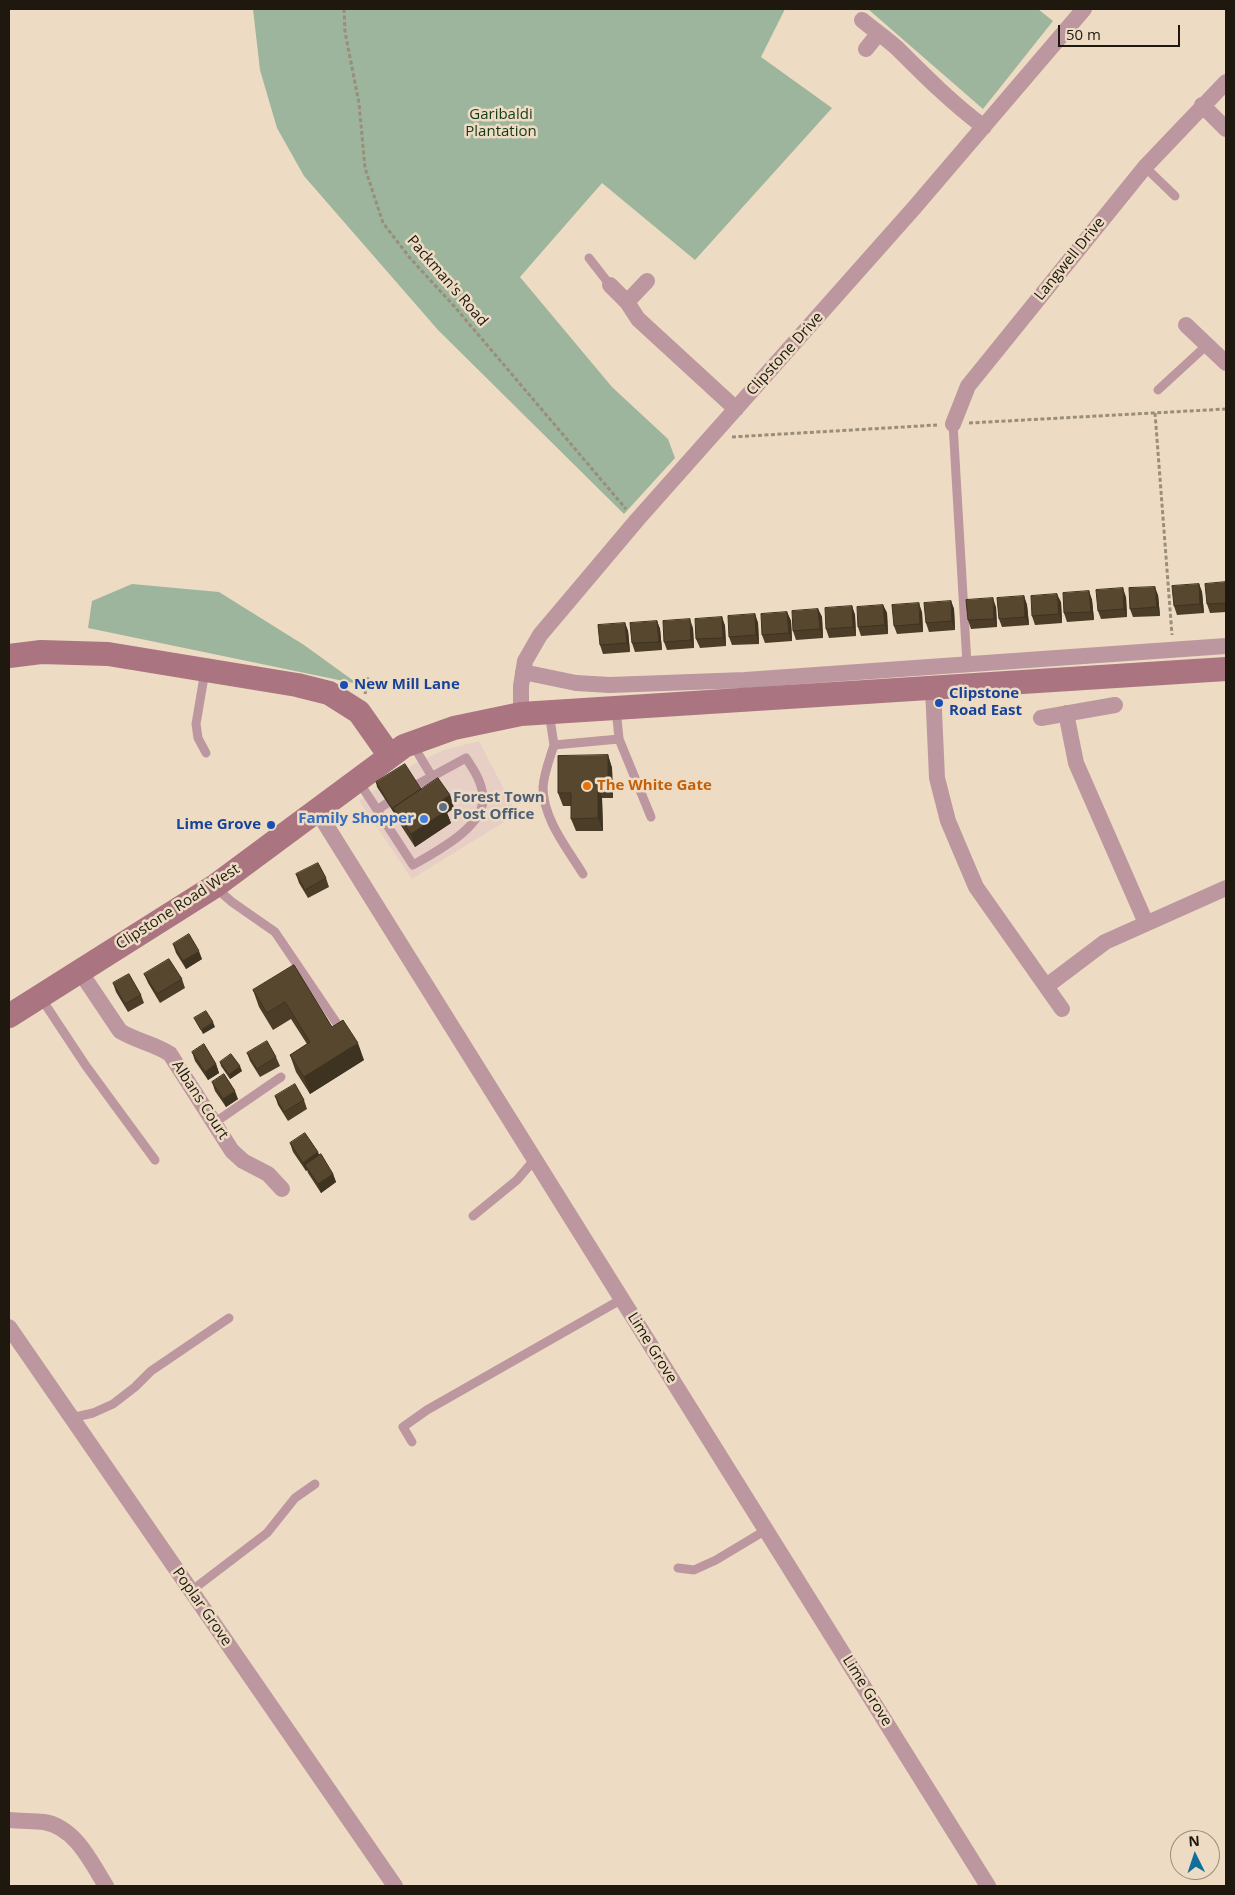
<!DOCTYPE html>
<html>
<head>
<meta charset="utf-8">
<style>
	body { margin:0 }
	#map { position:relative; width:1235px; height:1895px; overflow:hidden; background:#eddcc3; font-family:"Open Sans",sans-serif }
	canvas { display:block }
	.frame { position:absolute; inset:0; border:10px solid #1e180f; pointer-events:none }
	.north { position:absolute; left:1170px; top:1830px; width:50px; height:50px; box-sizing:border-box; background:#eddcc3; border:1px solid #9a8e7b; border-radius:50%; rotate:356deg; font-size:14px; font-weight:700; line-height:20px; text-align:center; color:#1e180f }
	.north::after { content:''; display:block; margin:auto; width:18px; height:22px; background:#106e9d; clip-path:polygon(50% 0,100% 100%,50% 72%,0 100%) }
	.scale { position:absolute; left:1058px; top:25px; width:122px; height:22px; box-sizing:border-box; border:2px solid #1e180f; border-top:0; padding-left:6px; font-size:15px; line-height:18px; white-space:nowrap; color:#1e180f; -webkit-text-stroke:4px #eddcc3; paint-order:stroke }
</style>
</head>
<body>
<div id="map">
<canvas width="1235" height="1895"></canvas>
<div class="frame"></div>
<div class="north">N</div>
<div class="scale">50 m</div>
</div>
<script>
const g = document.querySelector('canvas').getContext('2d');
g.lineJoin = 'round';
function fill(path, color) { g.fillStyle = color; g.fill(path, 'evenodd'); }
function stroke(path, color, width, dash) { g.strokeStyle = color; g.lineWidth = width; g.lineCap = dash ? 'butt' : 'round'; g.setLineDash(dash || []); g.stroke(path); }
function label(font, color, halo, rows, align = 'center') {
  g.font = font + ' "Open Sans",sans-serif'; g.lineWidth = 5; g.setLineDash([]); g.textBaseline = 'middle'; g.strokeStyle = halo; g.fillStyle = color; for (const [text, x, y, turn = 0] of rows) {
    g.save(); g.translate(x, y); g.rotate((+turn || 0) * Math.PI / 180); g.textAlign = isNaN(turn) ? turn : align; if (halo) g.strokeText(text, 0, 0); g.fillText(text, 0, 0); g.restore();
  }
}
fill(new Path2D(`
	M479 741 517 814 412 879 359 801 414 764 444 750Z`), '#e7cfc6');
fill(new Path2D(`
	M253 9H785L761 57 832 108 695 260 602 183 520 277 612 387 668 439 675 458 624 514 438 330 304 176 277 128 260 70Z
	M868 9H1038L1053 21 983 109Z
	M132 584 219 592 304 645 358 684 88 628 92 601Z`), '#9cb59c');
stroke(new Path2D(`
	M344 9 345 32 359 103 365 168 383 223 410 258 454 306 626 509
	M1155 413 1172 635
	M969 423 1226 409
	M732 437 937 425
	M365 694 368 675`), '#9a8e7b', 3, [4, 2.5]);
stroke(new Path2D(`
	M1145 167 1175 196
	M589 258 610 285
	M1158 390 1207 345
	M953 424 967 664
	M205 671 196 724 198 738 206 753
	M549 712 554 745 619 739 616 708
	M619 739 651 817
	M413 745 431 775
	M554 745C550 758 544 773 543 787 543 819 567 848 583 874
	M359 782 413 865C435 852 485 827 483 797 482 782 474 770 466 758L409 789
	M377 810 396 797
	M216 888 232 902 275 932 340 1028
	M41 998 86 1066 155 1160
	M214 1123 281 1077
	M473 1216 517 1180 535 1159
	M71 1418 93 1413 113 1404 135 1387 151 1371 229 1318
	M412 1442 403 1427 427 1410 622 1299
	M678 1568 694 1570 716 1560 766 1530
	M191 1591 267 1533 295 1498 315 1484`), '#bd979f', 9);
stroke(new Path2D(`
	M862 20C874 30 887 39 898 49 926 77 952 103 984 127
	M866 49 878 34
	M1202 105 1226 129
	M610 285 627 302 638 319 736 409
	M627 302 647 281
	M1186 325 1226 363
	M953 424 968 386 1145 167 1226 82
	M523 672 576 683 610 685 745 680 1226 646
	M933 688 937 778 948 821 976 887 1062 1009
	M1066 713 1076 763 1146 923
	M521 714V686L525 661 540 635 637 520 914 208 1084 9
	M1041 718 1115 705
	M316 809 988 1886
	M79 970 120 1031C136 1041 155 1044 170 1054L232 1151 243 1161 268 1174 282 1189
	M1048 985 1105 942 1226 888
	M9 1327 395 1886
	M9 1820C20 1821 32 1821 44 1822 75 1827 91 1862 106 1886`), '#bd979f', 16);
stroke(new Path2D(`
	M9 656 41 652 108 654 297 685 329 693 359 712 390 756
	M9 1016 215 886 404 746 454 728 521 714 1226 669`), '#aa7480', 24);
fill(new Path2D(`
	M1226 582V612L1210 613 1207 604Z
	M1199 584 1202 592 1204 613 1177 615 1174 606Z
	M1089 591 1092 600 1094 620 1067 622 1064 613Z
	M1158 595 1160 616 1133 617 1130 609Z
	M1024 596 1027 605 1029 625 1002 627 999 619Z
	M1126 597 1127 617 1101 619 1098 611Z
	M951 601 954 609 955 630 929 632 926 623Z
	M1061 602 1062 623 1035 625 1032 616Z
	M883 605 887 613 888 634 861 636 858 627Z
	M852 606 855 615 856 636 829 638 826 629Z
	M996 607 997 627 971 629 968 620Z
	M818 609 822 617 823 638 796 640 793 631Z
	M787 612 791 621 792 641 765 643 762 635Z
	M922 612 923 632 897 634 894 626Z
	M755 614 758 623 759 644 732 645 729 637Z
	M722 617 725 626 726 646 700 648 696 639Z
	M657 621 660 629 662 650 635 652 632 643Z
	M625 623 628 631 630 652 603 654 600 645Z
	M693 628 694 648 667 650 664 642Z
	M608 755 612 768 613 798H602L603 831H576L571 819V806H563L558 793Z
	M376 782 421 789 450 795 454 808 447 813 451 823 415 847 398 821 396 816 377 787Z
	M296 874 326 878 329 887 308 898 299 883Z
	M173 944 202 959 186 969 176 953Z
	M294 965 332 1027 364 1060 310 1094 296 1072 290 1055 307 1044 291 1019 273 1030 259 1007 253 990Z
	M144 974 182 979 185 988 160 1003 148 983Z
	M113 983 141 995 144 1003 128 1012 116 992Z
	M192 1052 216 1064 219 1073 208 1080 195 1061Z
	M247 1053 276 1057 280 1066 260 1077 250 1061Z
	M220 1062 242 1071 230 1079 221 1066Z
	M212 1082 238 1099 226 1107 215 1091Z
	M275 1096 304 1100 307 1109 288 1121 278 1105Z
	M290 1143 318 1152 319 1155 333 1174 336 1182 321 1193 308 1173 307 1170 306 1171 293 1152Z`), '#4c3d28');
fill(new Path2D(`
	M1199 584 1202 592 1204 613 1200 604Z
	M1155 587 1158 595 1160 616 1157 607Z
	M1123 588 1126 597 1127 617 1124 609Z
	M1089 591 1092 600 1094 620 1091 612Z
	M1057 594 1061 602 1062 623 1059 614Z
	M1024 596 1027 605 1029 625 1025 617Z
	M993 598 996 607 997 627 994 619Z
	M951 601 954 609 955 630 952 621Z
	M919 603 922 612 923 632 920 624Z
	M883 605 887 613 888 634 885 625Z
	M852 606 855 615 856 636 853 627Z
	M818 609 822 617 823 638 820 629Z
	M787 612 791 621 792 641 789 633Z
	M755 614 758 623 759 644 756 635Z
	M722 617 725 626 726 646 723 638Z
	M690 619 693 628 694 648 691 640Z
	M657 621 660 629 662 650 659 642Z
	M625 623 628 631 630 652 627 643Z
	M608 755 612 768 613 798 608 785Z
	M598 785 602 798 603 831 598 818Z
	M450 795 454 808 447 813 451 823 415 847 411 834 440 802Z
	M199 951 202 959 186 969 183 961Z
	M213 1022 215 1027 203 1034 201 1030Z
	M358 1043 364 1060 310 1094 304 1077Z
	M216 1064 219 1073 208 1080 205 1072Z
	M240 1066 242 1071 230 1079 229 1075Z
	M235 1091 238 1099 226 1107 223 1099Z
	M318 1152 321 1161 305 1165 307 1170 306 1171 303 1163Z
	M333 1174 336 1182 321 1193 318 1184Z`), '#3e3221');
const building = new Path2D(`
	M1226 582V603L1207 604 1205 584Z
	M1199 584 1200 604 1174 606 1172 586Z
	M1155 587 1157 607 1130 609 1129 588Z
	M1123 588 1124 609 1098 611 1096 590Z
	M1089 591 1091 612 1064 613 1063 593Z
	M1057 594 1059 614 1032 616 1031 596Z
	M1024 596 1025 617 999 619 997 598Z
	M993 598 994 619 968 620 966 600Z
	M951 601 952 621 926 623 924 603Z
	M919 603 920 624 894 626 892 605Z
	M883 605 885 625 858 627 857 607Z
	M852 606 853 627 826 629 825 608Z
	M818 609 820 629 793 631 792 611Z
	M787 612 789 633 762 635 761 614Z
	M755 614 756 635 729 637 728 616Z
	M722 617 723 638 696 639 695 619Z
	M690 619 691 640 664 642 663 621Z
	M657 621 659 642 632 643 630 623Z
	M625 623 627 643 600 645 598 625Z
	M608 755V785H598V818L571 819V793H558V756Z
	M405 764 421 789 393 808 394 812 376 782Z
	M438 778 450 795 440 802 446 811 411 834 393 808Z
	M318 863 326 878 305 890 296 874Z
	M189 934 199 951 183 961 173 944Z
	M169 959 182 979 157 994 144 974Z
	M294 965 332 1027 343 1020 358 1043 304 1077 290 1055 310 1042 285 1002 267 1013 253 990Z
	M129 974 141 995 125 1004 113 983Z
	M206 1011 213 1022 201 1030 194 1018Z
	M267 1041 276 1057 257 1069 247 1053Z
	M204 1044 216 1064 205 1072 192 1052Z
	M231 1054 240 1066 229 1075 220 1062Z
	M224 1074 235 1091 223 1099 212 1082Z
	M295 1084 304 1100 284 1112 275 1096Z
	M305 1133 318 1152 303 1163 290 1143Z
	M321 1154 333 1174 318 1184 305 1165Z`);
fill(building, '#58472f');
stroke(building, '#3e3221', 1);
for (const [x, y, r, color] of [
	[344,685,5,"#1a4fb4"],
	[939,703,5,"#1a4fb4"],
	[587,786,5,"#e8710a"],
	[443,807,5,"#5c6f8a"],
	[424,819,5,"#3f7fe0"],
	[271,825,5,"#1a4fb4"]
]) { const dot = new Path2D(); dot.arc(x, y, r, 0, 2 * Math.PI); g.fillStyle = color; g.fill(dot); stroke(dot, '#eddcc3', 2); }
label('15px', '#143917', '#eddcc3', [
	["Garibaldi",501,115],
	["Plantation",501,132]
]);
label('15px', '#1e180f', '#eddcc3', [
	["Langwell Drive",1070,259,-51],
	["Packman's Road",447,281,49],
	["Clipstone Drive",785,354,-48],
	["Clipstone Road West",178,907,-33],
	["Albans Court",200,1100,57],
	["Lime Grove",652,1348,58],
	["Poplar Grove",202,1607,55],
	["Lime Grove",867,1691,58]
]);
label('bold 15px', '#164399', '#eddcc3', [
	["New Mill Lane",354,685],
	["Clipstone",949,694],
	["Road East",949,711],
	["Lime Grove",261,825,"right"]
], 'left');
label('bold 15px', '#c56008', '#eddcc3', [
	["The White Gate",597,786]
], 'left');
label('bold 15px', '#4e5e75', '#eddcc3', [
	["Forest Town",453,798],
	["Post Office",453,815]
], 'left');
label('bold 15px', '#366cbe', '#eddcc3', [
	["Family Shopper",414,819]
], 'right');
</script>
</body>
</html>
